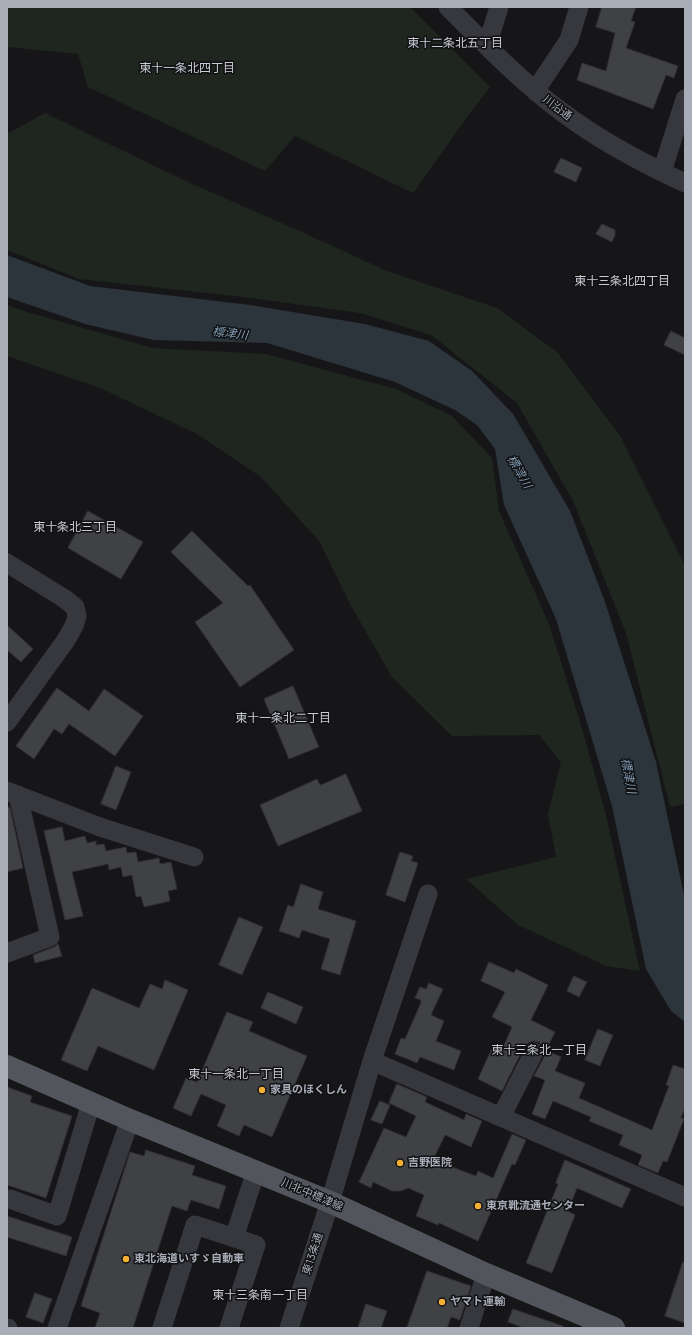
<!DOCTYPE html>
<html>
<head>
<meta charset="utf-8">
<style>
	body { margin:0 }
	#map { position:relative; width:692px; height:1335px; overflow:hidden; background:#161618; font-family:Manrope,sans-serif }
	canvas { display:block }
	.frame { position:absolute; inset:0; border:8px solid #a8adb8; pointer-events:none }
</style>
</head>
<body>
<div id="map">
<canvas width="692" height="1335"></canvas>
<div class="frame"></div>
</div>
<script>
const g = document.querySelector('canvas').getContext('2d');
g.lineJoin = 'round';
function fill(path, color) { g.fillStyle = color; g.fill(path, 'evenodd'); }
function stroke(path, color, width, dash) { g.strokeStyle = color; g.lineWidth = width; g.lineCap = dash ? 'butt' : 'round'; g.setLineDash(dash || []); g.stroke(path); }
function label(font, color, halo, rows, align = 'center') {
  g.font = font + ' Manrope,"Noto Sans JP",sans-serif'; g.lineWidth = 3; g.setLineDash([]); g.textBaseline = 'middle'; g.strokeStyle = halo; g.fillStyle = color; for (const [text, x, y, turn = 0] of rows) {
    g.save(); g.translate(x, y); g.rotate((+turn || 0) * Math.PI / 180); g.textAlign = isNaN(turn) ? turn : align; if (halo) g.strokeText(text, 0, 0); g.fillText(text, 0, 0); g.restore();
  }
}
fill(new Path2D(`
	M7 7H410L490 87 467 117 413 193 295 136 265 171 88 87 78 54 7 47Z
	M45 113 190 183 293 228 387 271 497 308 557 352 621 437 685 566V804L670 807 626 633 573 501 517 403 431 335 360 313 243 297 79 279 7 250V134Z
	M7 305 24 311 153 348 266 354 396 389 452 416 492 458 499 511 549 624 582 728 606 815 640 971 606 966 518 925 466 879 556 857 548 814 561 762 539 735 452 736 392 677 351 606 319 541 261 477 197 434 100 388 7 356Z`), '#1e261f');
fill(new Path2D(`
	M7 255 90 286 250 305 365 324 429 341 472 371 513 414 570 511 604 599 656 762 685 900V1022L671 1011 646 969 612 806 556 619 504 505 495 449 477 425 455 410 395 382 267 343 154 340 85 324 7 297Z`), '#2c353c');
const building = new Path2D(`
	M602 7H636L631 21 635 22 626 48 678 66 674 78 666 75 653 109 577 80 582 63 606 71 615 33 596 27Z
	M561 158 582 168 576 182 554 172Z
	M602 224 615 230V235L612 242 596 234Z
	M671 331 685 338V355L664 345Z
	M88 511 143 542 121 579 68 548Z
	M192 531 248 586 250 585 294 650 240 687 195 622 223 603 171 552Z
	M7 625 33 649 21 662 7 650Z
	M293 686 319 747 289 759 264 699Z
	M57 688 89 711 104 689 143 716 115 756 69 724 62 734 54 729 34 759 16 746Z
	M116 766 131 772 116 810 101 804Z
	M346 774 362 811 278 846 260 805 317 779 320 785Z
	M10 807 23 868 7 872V808Z
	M62 827 65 841 85 836 87 843 96 841V845L104 844 106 851 126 847 127 853 136 852 138 862 159 858 160 864 171 862 177 889 168 891 170 901 144 907 141 896 136 897 132 875 123 877 121 867 109 870 108 864 72 872 83 916 65 920 44 831Z
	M400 852 413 856 411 861 418 863 405 902 386 895Z
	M301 884 323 892 318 909 356 921 340 975 321 969 330 939 302 930 299 938 279 931 288 905 293 907Z
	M239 917 263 927 242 975 219 965Z
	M58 944 62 956 35 963 33 955 54 947Z
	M489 962 514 973 516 969 548 985 531 1020 555 1032 546 1050 561 1057 555 1071 585 1083 579 1098 652 1130 669 1086 666 1085 673 1065 685 1069V1108L681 1118 684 1119 667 1162 663 1161 658 1173 638 1165 642 1155 619 1145 623 1135 589 1121 591 1117 553 1101 545 1119 532 1114 545 1080 534 1076 544 1057 545 1052 543 1046 539 1042 533 1041 528 1043 524 1047 502 1091 478 1079 493 1046 502 1050 512 1027 492 1017 505 992 481 981Z
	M574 976 587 982 579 997 567 991Z
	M165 980 188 990 154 1070 98 1046 87 1071 61 1060 92 988 139 1008 150 984 162 989Z
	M429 983 443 989 431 1015 444 1021 436 1041 461 1051 454 1070 420 1057 417 1063 395 1054 401 1038 405 1039 420 1005 421 1000 415 998 420 987 426 989Z
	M268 992 303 1007 296 1024 261 1008Z
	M227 1012 253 1022 249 1031 307 1056 272 1137 244 1125 239 1136 217 1126 226 1105 201 1094 191 1116 173 1108 186 1078 197 1082Z
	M598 1029 613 1035 600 1066 585 1060Z
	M397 1084 427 1097 425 1102 464 1120 466 1114 482 1121 471 1147 445 1135 433 1160 476 1176 478 1171 493 1178 512 1134 526 1140 515 1165 512 1164 478 1241 439 1223 438 1225 416 1216 424 1195 408 1188 401 1191H392L373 1182 371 1188 359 1182 384 1128 406 1137 416 1116 389 1103Z
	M7 1087 32 1096 30 1102 72 1116 46 1198 7 1185Z
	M380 1101 390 1105 382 1124 371 1120Z
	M146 1150 195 1166 192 1175 226 1186 219 1209 191 1200 187 1211 172 1206 133 1328H95L100 1313 81 1306 130 1152 144 1156Z
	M565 1160 631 1189 622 1208 577 1188 568 1211 575 1215 552 1273 526 1263 558 1184 556 1183Z
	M7 1216 72 1237 66 1256 7 1237Z
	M683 1262 685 1263V1323L665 1316Z
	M427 1271 471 1286 460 1320 451 1317 447 1328H407Z
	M35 1293 52 1299 43 1323 26 1317Z
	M366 1304 387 1311 381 1328H358Z
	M513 1309 563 1326 562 1328H524L508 1322Z`);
fill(building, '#404145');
stroke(building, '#303034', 1);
stroke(new Path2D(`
	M448 7C484 43 520 81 562 112 599 140 642 163 685 183
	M487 46 499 7
	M535 91 569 40 579 7
	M662 172 685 99
	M7 563 65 599 75 607 77 616 74 626 66 640 7 722
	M7 791 100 827 194 857
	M7 953 50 937 18 795
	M372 1061 685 1197
	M501 1117 534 1052
	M10 1199 57 1216 91 1103
	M234 1238 256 1171
	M7 1328H8
	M57 1328 130 1120
	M162 1328 195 1225 256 1245 229 1328
	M289 1328 330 1202 372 1061 428 894
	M469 1328 486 1274`), '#37383d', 19);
stroke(new Path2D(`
	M7 1066 130 1120 330 1202 486 1274 614 1328`), '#53555c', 22);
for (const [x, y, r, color] of [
	[262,1090,4,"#f2b134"],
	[400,1163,4,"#f2b134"],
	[478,1206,4,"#f2b134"],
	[126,1259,4,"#f2b134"],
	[442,1302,4,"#f2b134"]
]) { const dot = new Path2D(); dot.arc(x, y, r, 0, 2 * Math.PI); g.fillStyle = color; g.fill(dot); stroke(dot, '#111113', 1.5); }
label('11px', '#a8adb8', '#111113', [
	["川沿通",557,108,37],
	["川北中標津線",312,1195,23],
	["東13条通",313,1254,-72]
]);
label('bold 11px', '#a8adb8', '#111113', [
	["家具のほくしん",270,1090],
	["吉野医院",408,1163],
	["東京靴流通センター",486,1206],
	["東北海道いすゞ自動車",134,1259],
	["ヤマト運輸",450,1302]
], 'left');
label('12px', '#c9ccd4', '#111113', [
	["東十二条北五丁目",455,44],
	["東十一条北四丁目",187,69],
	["東十三条北四丁目",622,282],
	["東十条北三丁目",75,528],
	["東十一条北二丁目",283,719],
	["東十三条北一丁目",539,1051],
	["東十一条北一丁目",236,1075],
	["東十三条南一丁目",260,1296]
]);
label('italic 12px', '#7f9bb3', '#111113', [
	["標津川",230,334,7],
	["標津川",519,472,60],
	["標津川",628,776,79]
]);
</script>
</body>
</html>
